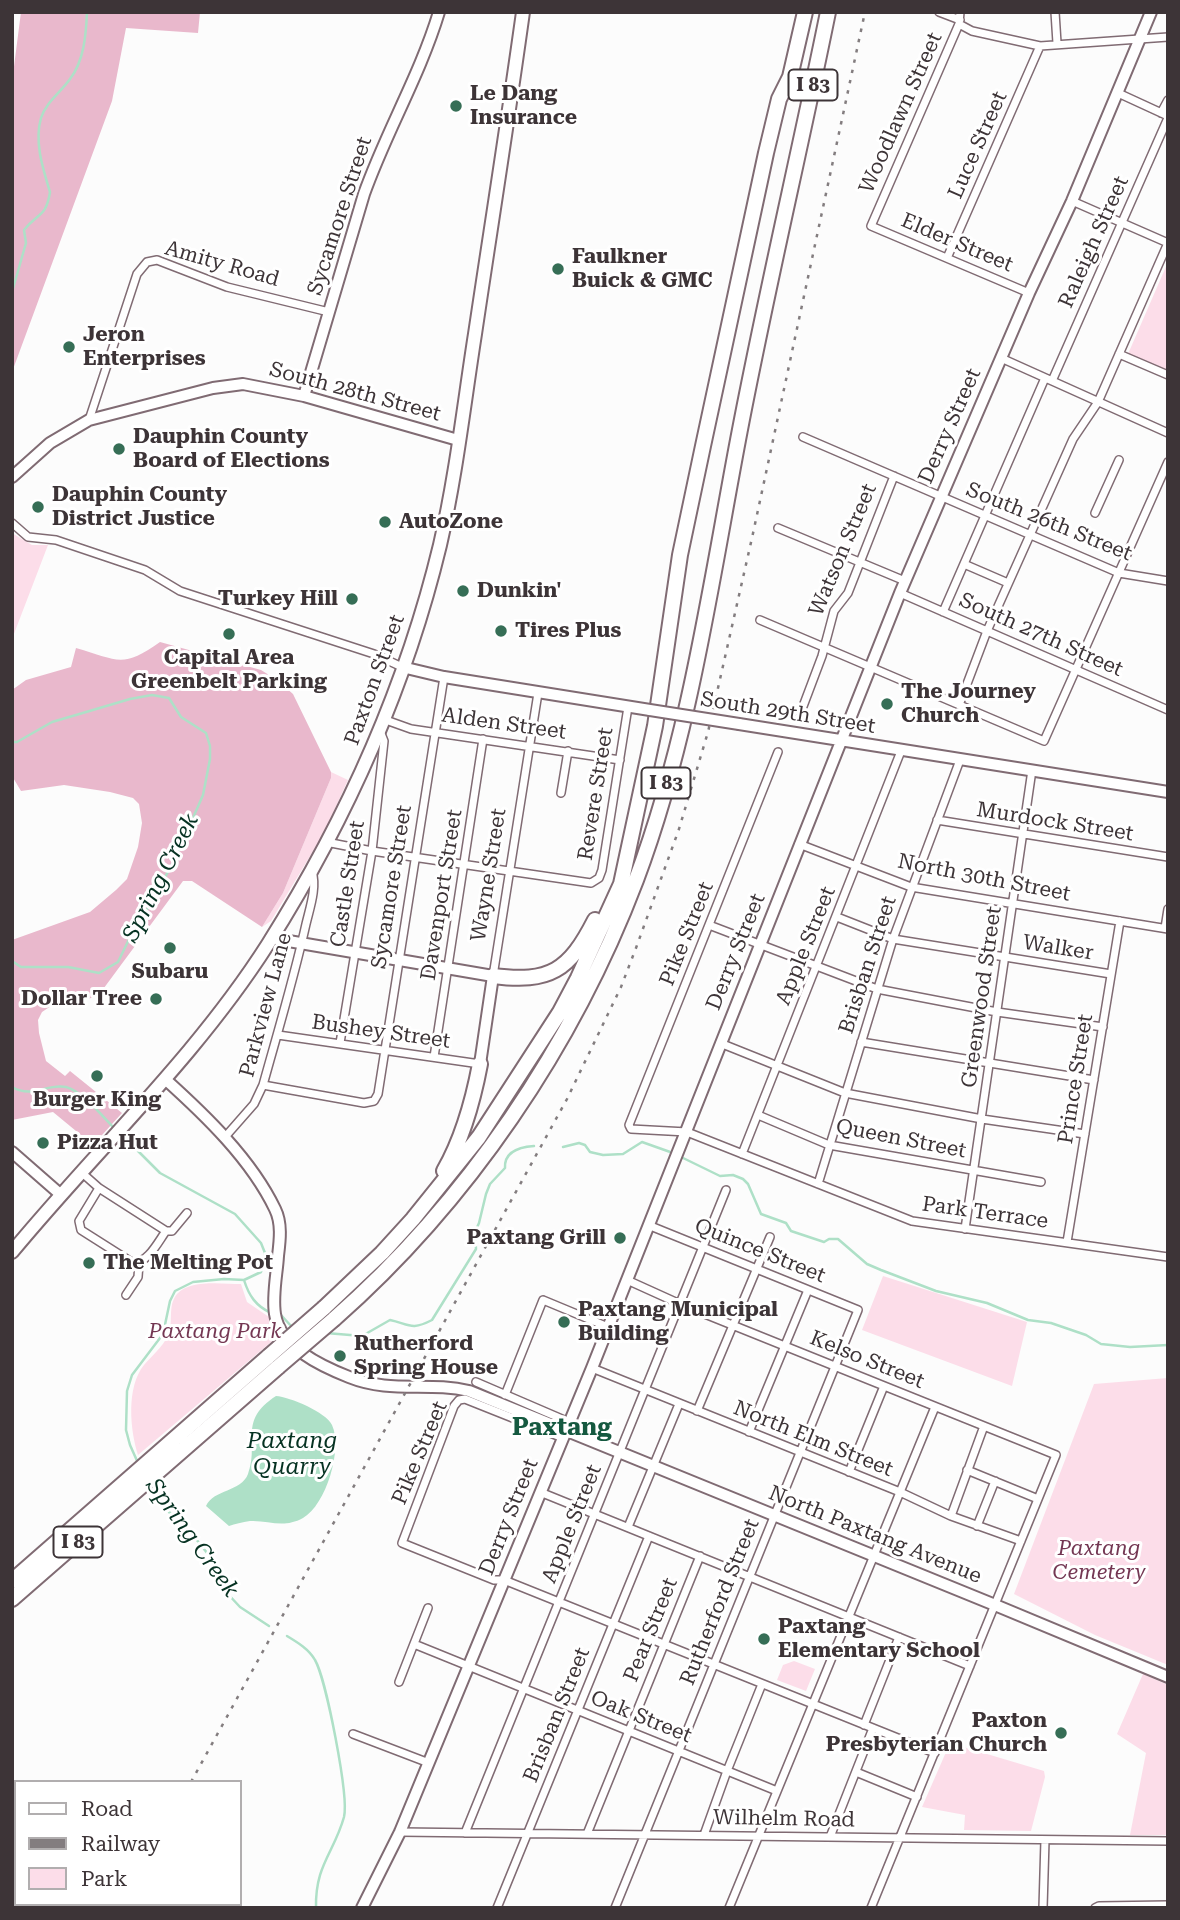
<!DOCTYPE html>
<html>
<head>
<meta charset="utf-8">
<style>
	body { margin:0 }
	#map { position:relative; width:1180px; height:1920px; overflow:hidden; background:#fcfcfc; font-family:"Roboto Serif",serif }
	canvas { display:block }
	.frame { position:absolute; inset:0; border:14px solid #3d3437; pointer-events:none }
	.legend { position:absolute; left:14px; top:1780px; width:228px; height:126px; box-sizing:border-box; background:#fff; border:2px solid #b1aeaf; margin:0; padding:9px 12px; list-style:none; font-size:21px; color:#3d3437 }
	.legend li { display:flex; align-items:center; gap:14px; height:35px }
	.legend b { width:35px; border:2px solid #b1aeaf }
</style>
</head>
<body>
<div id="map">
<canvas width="1180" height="1920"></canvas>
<div class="frame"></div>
<ul class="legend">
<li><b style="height:9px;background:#fff"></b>Road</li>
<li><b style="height:9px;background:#837d7f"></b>Railway</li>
<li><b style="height:19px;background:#fcdde9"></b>Park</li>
</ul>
</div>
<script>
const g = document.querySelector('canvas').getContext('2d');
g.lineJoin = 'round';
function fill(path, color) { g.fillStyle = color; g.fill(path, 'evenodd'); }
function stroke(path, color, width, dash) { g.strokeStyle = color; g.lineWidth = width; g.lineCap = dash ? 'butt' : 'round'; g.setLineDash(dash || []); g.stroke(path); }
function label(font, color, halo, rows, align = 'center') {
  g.font = font + ' "Roboto Serif",serif'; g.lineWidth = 6; g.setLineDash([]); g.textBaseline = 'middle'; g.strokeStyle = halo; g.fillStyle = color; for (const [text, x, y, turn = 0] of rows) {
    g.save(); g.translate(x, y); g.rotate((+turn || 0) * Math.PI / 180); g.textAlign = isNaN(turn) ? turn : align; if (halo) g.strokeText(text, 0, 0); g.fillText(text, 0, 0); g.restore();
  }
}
fill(new Path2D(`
	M1168 262V372L1128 354Z
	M12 533 32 545H48L12 639Z
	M331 772 348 780 324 833 271 921 262 927 283 893 331 778Z
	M883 1276 1027 1322 1012 1386 862 1330Z
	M241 1284 247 1302 269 1317 277 1337 138 1455C130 1430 126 1387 144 1365 152 1356 162 1347 168 1336 174 1323 167 1306 177 1294 190 1279 223 1284 241 1284Z
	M1168 1378V1665L1095 1635 1014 1594 1094 1384Z
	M794 1661 815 1669 806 1691 777 1680 783 1665Z
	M1143 1674 1168 1685V1835H1130L1146 1753 1117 1734Z
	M950 1743 1044 1771 1045 1777 1031 1831 964 1830 965 1815 922 1807Z`), '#fcdde9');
fill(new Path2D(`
	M21 12H200L198 33 126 28 112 101 12 372V82Z
	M160 642 261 670 277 680 293 694 331 772V778L283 893 262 927 192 881H183L101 992 89 999 75 1002 60 1000 42 1012 38 1020 39 1033 46 1061 65 1076 70 1071 122 1113 93 1145 53 1112 12 1120V940L90 912 116 890 127 879 138 847 142 823 139 804 133 798 110 792 64 785 21 791 12 776V690L26 680 71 667 76 648C118 660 122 669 160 642Z`), '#e9b8cc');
fill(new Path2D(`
	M276 1396C290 1397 326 1412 332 1425 343 1449 326 1505 303 1518 283 1529 269 1520 250 1521 242 1522 235 1524 229 1526L206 1506C214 1489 241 1492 248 1474 260 1442 237 1421 276 1396Z`), '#aee0c7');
stroke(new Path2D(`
	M12 292 26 243 24 230C38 212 46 218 50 192 43 169 34 142 41 118 46 102 61 92 70 79 84 61 86 35 87 12
	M12 742H17L52 722 76 715 130 699 152 695 169 698 181 717 206 733 210 746V759L203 795 175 859 148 908 135 927 118 962 99 973 68 967H21L12 961
	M12 1087C33 1099 47 1083 66 1087 82 1091 104 1118 116 1130
	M121 1134 160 1173 235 1214 261 1243 265 1253 261 1272 244 1280 224 1279 193 1282 175 1291 170 1301 163 1334 132 1375 127 1391 126 1430 130 1445 138 1463
	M563 1147 579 1143 585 1145 590 1152 603 1155 623 1154 642 1142 673 1153
	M679 1156 720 1176 733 1175 743 1179 748 1184 761 1214 786 1223 791 1231 824 1242 829 1239H838L867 1264 881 1270 936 1291 987 1303 1028 1320 1051 1323 1086 1335 1101 1344 1130 1347 1168 1345
	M244 1280C249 1296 256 1306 271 1313
	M281 1315 292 1327
	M326 1333 362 1336 390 1320C409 1324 411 1331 432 1320L476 1249 475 1232 479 1223 486 1194 490 1184 505 1168C504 1151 520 1147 534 1146
	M150 1484 169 1512 196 1539 219 1568 227 1593 240 1607 269 1626
	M287 1636C297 1642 309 1649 315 1660 326 1679 349 1796 344 1817 334 1853 315 1865 316 1908`), '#aee0c7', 2.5);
const street = new Path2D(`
	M939 12 960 20
	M960 12 959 24 871 226 1029 293
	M1055 12 1057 43
	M959 24 972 31 1040 46 1168 37
	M1118 93 1168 116
	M1161 113 1168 100
	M1072 201 1168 243
	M947 258 1040 46
	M1119 354 1168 375
	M1001 358 1168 433
	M1052 381 1168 118
	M89 420 137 274 147 262 157 260 227 287 329 312
	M803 437 1119 573 1168 581
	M1095 513 1119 460
	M12 523 28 537 56 540 145 570 180 591 374 654 402 667
	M778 528 905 581
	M964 564 1008 583
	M900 593 1168 710
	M943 612 1045 378
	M760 620 1044 741 1168 462
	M959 705 987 631 1073 439 1098 402 1168 243
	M799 717 822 656 834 611 848 593 894 476
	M383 719 411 729 620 760
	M778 752 629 1125 631 1129 687 1132 912 1221 1168 1257
	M561 793 568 751
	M937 820 1168 857
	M326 842 372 851 591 883 599 878 602 870 628 707
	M799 844 911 887 1168 929
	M837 917 893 939 1111 974
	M709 925 877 989 997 1012 1103 1027
	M1165 928 1168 909
	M493 976 538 693
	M278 1035 480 1064
	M861 1042 1094 1080
	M340 1043 372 851 384 741 380 731
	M720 1043 845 1093 982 1119 1085 1134
	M434 1057 483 739
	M263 1085 364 1103 374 1101 378 1094 444 677
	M758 1115 829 1145 1041 1182
	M225 1137 254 1104 263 1085C278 1031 294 978 306 924 310 907 317 888 312 871
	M742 1154 901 751
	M81 1172 99 1188 79 1221 81 1230 133 1263C148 1263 158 1242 166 1231L99 1188
	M818 1184 893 939 960 760
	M965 1229 1032 770
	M166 1231H172L187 1213
	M1067 1242 1120 921
	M627 1280 680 1304 1056 1455 871 1908
	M126 1295 138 1277 139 1263
	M592 1368 900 1492 951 1516 1021 1541
	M476 1382 569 1422
	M505 1395 543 1300 608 1327
	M697 1411 770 1237
	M749 1432 808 1290
	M563 1438 465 1399 459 1400 454 1406 402 1543 494 1580H504L935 1753
	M967 1470 1038 1499
	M849 1472 884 1386
	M540 1492 970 1666
	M951 1516 984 1426
	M977 1526 995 1481
	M628 1527 679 1404
	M414 1644 777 1791
	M399 1682 428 1608
	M864 1725 899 1637
	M353 1734 429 1763
	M856 1772 917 1797
	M400 1832 1168 1841
	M465 1833 726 1190
	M587 1834 700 1556
	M704 1835 727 1771 762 1684
	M830 1837 873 1728
	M497 1908 649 1536
	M615 1908 858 1310 648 1225
	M729 1908 935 1407
	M1043 1908 1045 1840
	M1095 1908 1099 1906 1168 1905`);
const secondary = new Path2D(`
	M304 396 364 194C386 132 420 75 439 12
	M12 477 50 443 89 420 213 388 243 384 304 396 458 440
	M402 667 444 677 650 710
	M739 724 1168 792
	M271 938 493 976 480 1064
	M165 1079C205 1115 251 1159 275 1209 282 1223 280 1240 278 1256 277 1274 272 1295 275 1314 280 1347 321 1366 349 1377 391 1394 429 1381 469 1391L995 1605 1168 1677
	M12 1152 60 1194
	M362 1908 400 1832 592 1368 900 593 1029 293 1072 201 1151 12`);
const primary = new Path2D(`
	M12 1252C97 1149 196 1057 268 944 345 822 406 686 440 545 456 476 464 404 475 334 491 227 508 120 523 12`);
const highway = new Path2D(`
	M493 976C550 983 569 971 595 920
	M444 1171C463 1138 473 1101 480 1064
	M324 1308 382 1253 413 1219 479 1137 560 1012 578 978 621 884 655 726 680 555 703 446 766 153 779 99 790 77 805 12
	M334 1319C467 1202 573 1046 636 880 689 739 710 588 738 440 765 297 799 155 828 12
	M12 1581 269 1356
	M12 1599 278 1367`);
stroke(street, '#806b73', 10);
stroke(secondary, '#806b73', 14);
stroke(primary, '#806b73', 16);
stroke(highway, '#806b73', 18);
stroke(street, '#fff', 7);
stroke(secondary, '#fff', 10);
stroke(primary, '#fff', 12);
stroke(highway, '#fff', 14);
stroke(new Path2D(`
	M191 1782 567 1099 621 987 636 948 679 829 708 732 752 538 865 12
	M131 1908 133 1904`), '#837d7f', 2.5, [3.5, 7]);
const secondaryBridge = new Path2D(`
	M650 710 739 724`);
const highwayBridge = new Path2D(`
	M269 1356 324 1308
	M278 1367 334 1319`);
stroke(secondaryBridge, '#806b73', 14, []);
stroke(highwayBridge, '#806b73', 18, []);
stroke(secondaryBridge, '#fff', 10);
stroke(highwayBridge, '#fff', 14);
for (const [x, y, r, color] of [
	[456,106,7,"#366e56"],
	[558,269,7,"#366e56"],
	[69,347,7,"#366e56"],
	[119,449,7,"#366e56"],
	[38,507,7,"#366e56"],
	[385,522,7,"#366e56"],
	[463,591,7,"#366e56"],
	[352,599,7,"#366e56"],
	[501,631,7,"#366e56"],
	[229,634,7,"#366e56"],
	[887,704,7,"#366e56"],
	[170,948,7,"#366e56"],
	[156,999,7,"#366e56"],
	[97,1076,7,"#366e56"],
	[43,1143,7,"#366e56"],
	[620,1238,7,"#366e56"],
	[89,1263,7,"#366e56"],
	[564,1322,7,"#366e56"],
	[340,1356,7,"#366e56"],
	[764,1639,7,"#366e56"],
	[1061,1733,7,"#366e56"]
]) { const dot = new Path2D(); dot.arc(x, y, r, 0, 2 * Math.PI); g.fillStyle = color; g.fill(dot); stroke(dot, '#fff', 2.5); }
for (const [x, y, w] of [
	[813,85,49],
	[666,783,49],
	[78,1542,49]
]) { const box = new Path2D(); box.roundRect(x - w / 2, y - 15.5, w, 31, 5); g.fillStyle = '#fff'; g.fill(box); stroke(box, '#3d3437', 2); }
label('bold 19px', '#3d3437', null, [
	["I 83",813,85],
	["I 83",666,783],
	["I 83",78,1542]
]);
label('bold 21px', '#3d3437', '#fff', [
	["Le Dang",470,94],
	["Insurance",470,118],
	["Faulkner",572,257],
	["Buick & GMC",572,281],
	["Jeron",83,335],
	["Enterprises",83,359],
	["Dauphin County",133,437],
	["Board of Elections",133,461],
	["Dauphin County",52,495],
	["District Justice",52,519],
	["AutoZone",399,522],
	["Dunkin'",477,591],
	["Turkey Hill",338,599,"right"],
	["Tires Plus",515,631],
	["Capital Area",229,658,"center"],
	["Greenbelt Parking",229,682,"center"],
	["The Journey",901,692],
	["Church",901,716],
	["Subaru",170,972,"center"],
	["Dollar Tree",142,999,"right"],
	["Burger King",97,1100,"center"],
	["Pizza Hut",57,1143],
	["Paxtang Grill",606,1238,"right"],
	["The Melting Pot",103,1263],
	["Paxtang Municipal",578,1310],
	["Building",578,1334],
	["Rutherford",354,1344],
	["Spring House",354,1368],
	["Paxtang",778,1627],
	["Elementary School",778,1651],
	["Paxton",1047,1721,"right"],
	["Presbyterian Church",1047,1745,"right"]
], 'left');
label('21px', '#3d3437', '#fff', [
	["Woodlawn Street",901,113,-66],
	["Luce Street",978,145,-66],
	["Sycamore Street",340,216,-72],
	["Raleigh Street",1094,242,-66],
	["Elder Street",957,243,23],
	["Amity Road",222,264,16],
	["South 28th Street",355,392,15],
	["Derry Street",950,426,-66],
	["South 26th Street",1049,522,22],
	["Watson Street",843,550,-67],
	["South 27th Street",1041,635,24],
	["Paxton Street",375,680,-70],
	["South 29th Street",788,713,9],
	["Alden Street",504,724,8],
	["Revere Street",596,794,-81],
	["Murdock Street",1055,822,9],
	["Wayne Street",489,875,-81],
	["North 30th Street",984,878,11],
	["Castle Street",348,884,-81],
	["Sycamore Street",392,887,-81],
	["Davenport Street",442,895,-81],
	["Pike Street",687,934,-68],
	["Apple Street",806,946,-68],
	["Walker",1058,948,9],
	["Derry Street",736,952,-68],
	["Brisban Street",868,965,-72],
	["Greenwood Street",982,997,-82],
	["Parkview Lane",266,1005,-75],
	["Bushey Street",381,1032,8],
	["Prince Street",1076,1079,-81],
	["Queen Street",901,1139,11],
	["Park Terrace",985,1213,8],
	["Quince Street",760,1251,22],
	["Kelso Street",867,1360,22],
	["North Elm Street",813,1439,22],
	["Pike Street",420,1453,-67],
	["Derry Street",509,1517,-68],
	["Apple Street",572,1524,-68],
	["North Paxtang Avenue",875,1535,22],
	["Rutherford Street",720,1602,-68],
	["Pear Street",651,1630,-68],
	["Brisban Street",557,1715,-68],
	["Oak Street",641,1717,22],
	["Wilhelm Road",784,1819,1]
]);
label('italic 21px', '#743753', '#fff', [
	["Paxtang Park",215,1332],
	["Paxtang",1099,1549],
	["Cemetery",1099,1573]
]);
label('italic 23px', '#063222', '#fff', [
	["Spring Creek",161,878,-63],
	["Paxtang",292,1441],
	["Quarry",292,1467],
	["Spring Creek",192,1538,54]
]);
label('bold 24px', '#155940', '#fff', [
	["Paxtang",562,1428]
]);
</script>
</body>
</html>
